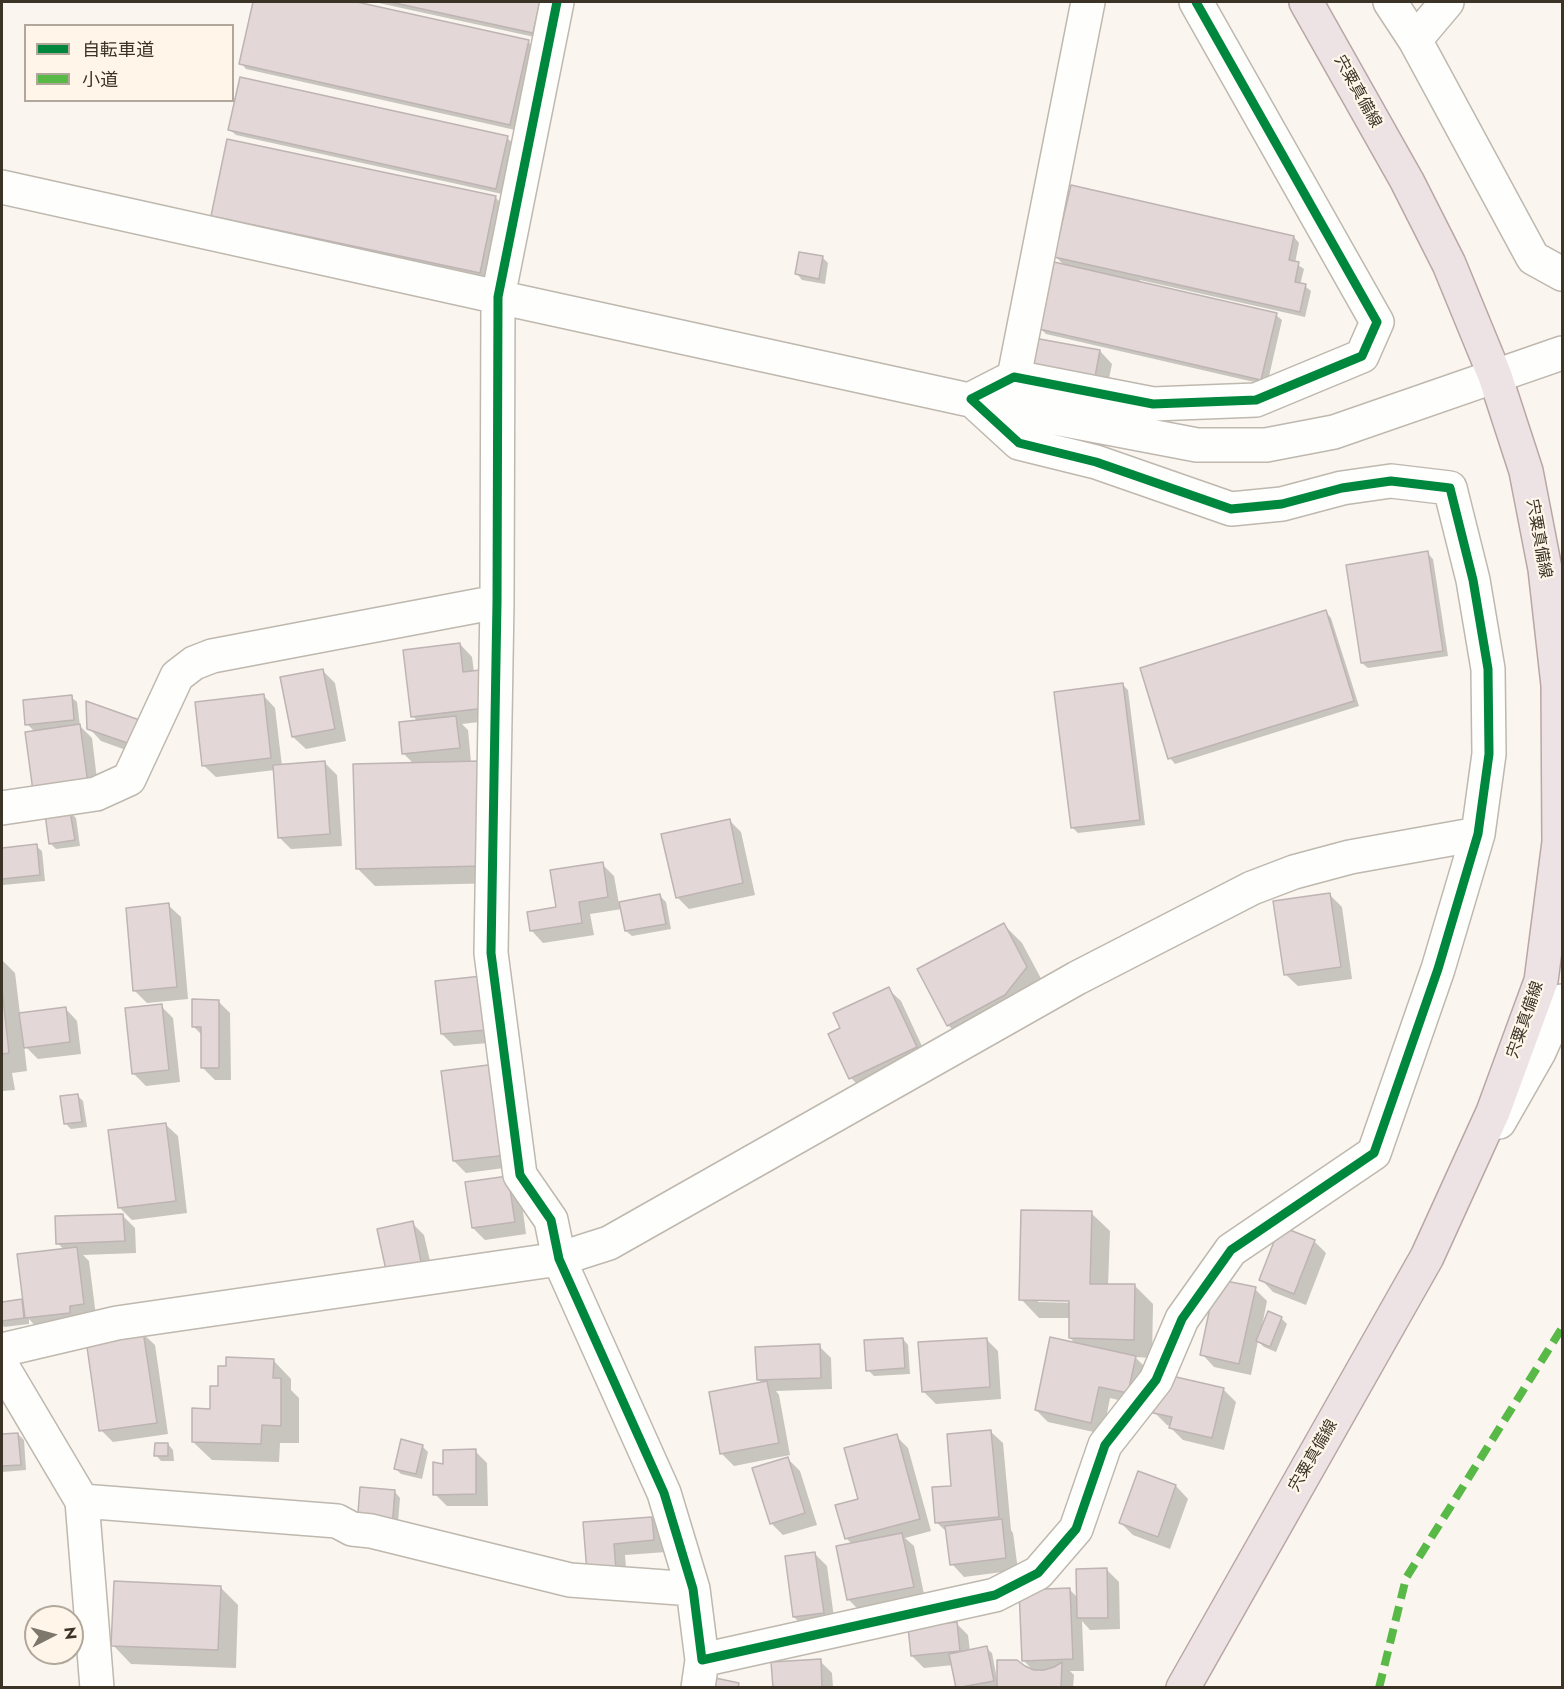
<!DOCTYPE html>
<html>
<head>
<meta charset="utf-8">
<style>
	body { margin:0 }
	#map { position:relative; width:1564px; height:1689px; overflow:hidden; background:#faf5ee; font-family:Jost,"Noto Sans JP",sans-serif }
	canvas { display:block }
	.frame { position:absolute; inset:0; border:3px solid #3b3326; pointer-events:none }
	.legend { position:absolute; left:24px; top:24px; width:210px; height:78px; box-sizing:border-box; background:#fff6e9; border:2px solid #b1a89b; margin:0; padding:8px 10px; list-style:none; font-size:18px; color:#3b3326 }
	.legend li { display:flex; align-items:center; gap:12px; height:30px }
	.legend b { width:30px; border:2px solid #b1a89b }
	.north { position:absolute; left:24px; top:1605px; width:60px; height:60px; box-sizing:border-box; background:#fff6e9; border:2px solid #b1a89b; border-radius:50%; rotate:84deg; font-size:16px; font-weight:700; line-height:24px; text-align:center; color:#3b3326 }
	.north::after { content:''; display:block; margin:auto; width:21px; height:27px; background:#7e776c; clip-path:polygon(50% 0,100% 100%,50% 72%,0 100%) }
</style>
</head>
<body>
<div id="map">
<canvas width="1564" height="1689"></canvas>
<div class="frame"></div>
<ul class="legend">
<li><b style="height:8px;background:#00873e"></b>自転車道</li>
<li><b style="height:8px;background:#58b947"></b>小道</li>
</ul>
<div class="north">N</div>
</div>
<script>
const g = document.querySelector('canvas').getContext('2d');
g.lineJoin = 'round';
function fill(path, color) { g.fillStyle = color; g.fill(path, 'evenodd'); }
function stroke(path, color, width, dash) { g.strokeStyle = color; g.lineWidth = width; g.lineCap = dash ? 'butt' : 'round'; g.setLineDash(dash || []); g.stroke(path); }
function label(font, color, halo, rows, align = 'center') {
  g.font = font + ' Jost,"Noto Sans JP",sans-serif'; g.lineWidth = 4.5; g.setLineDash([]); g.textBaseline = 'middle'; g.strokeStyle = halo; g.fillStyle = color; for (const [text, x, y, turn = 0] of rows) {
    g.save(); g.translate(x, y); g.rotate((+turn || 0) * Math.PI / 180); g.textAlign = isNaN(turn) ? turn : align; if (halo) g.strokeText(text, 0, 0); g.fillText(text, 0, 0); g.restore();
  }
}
fill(new Path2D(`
	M254 2H350L528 42 534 47 515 130 246 69 241 63Z
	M374 2H546L539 38Z
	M230 130 507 138 513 143 502 194 236 135Z
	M495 197 501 203 485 278 219 222 213 216Z
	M1294 237 1299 243 1295 263 1304 269 1300 285 1305 286 1311 291 1305 317 1140 280 1139 283 1276 315 1282 320 1267 385 1046 334 1041 329 1065 266 1056 257Z
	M822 257 828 263 825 284 802 280 797 274Z
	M1100 351 1112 364 1107 388 1043 377Z
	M1427 553 1433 559 1448 656 1368 668 1362 663Z
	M1326 612 1331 618 1359 706 1175 764 1170 758Z
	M460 644 472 657 474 672 496 720 462 724 468 730 471 762 500 883 375 886 357 868 414 764 404 754 418 722 413 716Z
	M323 671 335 683 346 741 306 749 293 737Z
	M1122 684 1128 690 1145 825 1078 833 1073 828Z
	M263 695 275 708 282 766 325 763 337 775 342 846 291 849 279 837 275 770 216 777 203 765Z
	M71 697 77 702 80 726 92 738 99 796 27 724Z
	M88 703 148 758 101 741 89 728Z
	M70 812 76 818 80 846 56 849 50 843Z
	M729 820 741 832 755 895 689 909 677 897Z
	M36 846 42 851 45 881 3 885 2 849Z
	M602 864 614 876 619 904 660 896 666 902 671 929 632 936 626 931 622 909 590 914 594 935 543 943 531 930 557 909Z
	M1330 895 1342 907 1352 979 1298 986 1285 974Z
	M168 905 181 917 188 999 147 1003 135 991Z
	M1004 925 1022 943 1045 986 966 1043 948 1025Z
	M2 960 15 973 20 1014 65 1008 77 1021 81 1054 38 1059 24 1045 27 1071 12 1073 15 1090 2 1091Z
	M437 982 499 1042 454 1046 442 1034Z
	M888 989 901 1001 928 1059 863 1090 851 1078Z
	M218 1001 230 1013 231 1080H215L203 1068V1036L194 1027Z
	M161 1006 173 1018 180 1082 146 1086 134 1074Z
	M508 1078 519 1166 466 1173 454 1161Z
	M77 1095 83 1101 87 1127 71 1129 66 1124Z
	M165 1124 178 1136 187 1213 132 1220 120 1208Z
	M467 1183 520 1189 526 1234 485 1240 473 1228Z
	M1091 1213 1110 1231 1108 1286H1135L1153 1304 1152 1358 1135 1357 1148 1370 1140 1405 1110 1398 1103 1434 1048 1422 1036 1410 1077 1345 1070 1338V1318H1039L1021 1299ZM1038 1299 1077 1300V1303L1038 1302Z
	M123 1216 135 1228 136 1253 83 1255 89 1261 96 1316 39 1330 29 1319V1324L4 1327 2 1324V1303L21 1301 25 1305 64 1250 58 1243Z
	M412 1223 424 1235 433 1274 400 1281Z
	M1314 1241 1326 1253 1306 1305 1273 1292 1261 1279Z
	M1255 1289 1267 1301 1262 1326 1281 1318 1287 1324 1276 1352 1264 1347 1258 1341 1251 1375 1214 1367 1202 1354Z
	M142 1333 155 1345 168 1434 113 1442 101 1430Z
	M903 1339 908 1345 910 1374 874 1376 868 1370Z
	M986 1339 998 1351 1001 1399 936 1404 923 1391Z
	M819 1346 831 1358 832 1389 776 1391 779 1395 790 1455 734 1466 722 1454 762 1383 758 1379Z
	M273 1360 291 1379V1390L299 1398V1443H280L279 1462 212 1460 193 1442 211 1410 219 1387Z
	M1223 1389 1236 1402 1224 1450 1183 1440 1171 1428V1426L1167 1425 1155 1413Z
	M990 1431 1003 1443 1011 1530 1013 1533 1018 1570 964 1577 952 1564 948 1533 936 1522 953 1487Z
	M18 1434 24 1440 26 1470 2 1472V1436Z
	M896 1436 908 1448 931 1531 905 1538 914 1546 925 1599 861 1612 849 1600 838 1547 852 1544 846 1538 860 1500Z
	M168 1444 173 1450 174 1461H161L156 1455Z
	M422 1446 428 1452 422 1479 401 1474 395 1468Z
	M475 1451 487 1463 488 1506H447L435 1494 445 1466Z
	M788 1459 800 1471 817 1525 783 1535 771 1523Z
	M1139 1473 1176 1486 1188 1499 1170 1549 1133 1535 1121 1523Z
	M395 1492 400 1498 397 1534 364 1531Z
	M652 1518 664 1530 666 1552 625 1555 627 1582 601 1584 585 1523Z
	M815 1554 827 1566 835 1625 806 1629 794 1617Z
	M1107 1570 1119 1582 1120 1629 1090 1630 1082 1621 1084 1671H1070L1074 1675 1073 1688H958L953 1665 924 1668 912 1656 956 1623 968 1635 970 1651 986 1648 992 1653 997 1679 1035 1672 1024 1661 1069 1589 1078 1598Z
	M220 1587 238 1605 236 1668 131 1664 113 1645Z
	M820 1661 832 1673 833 1688H774Z`), '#0003');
const building = new Path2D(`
	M253 2H357L529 40 510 125 239 64Z
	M390 2H540L533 33Z
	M240 77 508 136 496 189 228 130Z
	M227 139 496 196 480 273 211 216Z
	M1071 185 1294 236 1289 260 1299 262 1295 282 1306 284 1300 312 1054 257Z
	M799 252 823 256 819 279 795 274Z
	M1054 262 1277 313 1261 380 1039 329Z
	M1034 338 1100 350 1095 377 1029 365Z
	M1428 551 1443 651 1361 663 1346 565Z
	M1326 610 1354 701 1168 759 1140 668Z
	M460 643 463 672 480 670 485 708 411 717 403 650Z
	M323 669 335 729 292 737 280 677Z
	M1123 683 1140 820 1071 828 1054 692Z
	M264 694 271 758 202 766 195 702Z
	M72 695 74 720 25 725 23 700Z
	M86 701 145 722 136 746 87 729Z
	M456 716 460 748 402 754 399 722Z
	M80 724 88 784 33 791 25 732Z
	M325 761 330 834 278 838 273 765Z
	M480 761 482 866 356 869 353 764Z
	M70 811 75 840 49 844 45 814Z
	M730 819 743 883 676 898 661 834Z
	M37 844 40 875 2 879V848Z
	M603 862 608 897 579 902 582 923 530 931 527 912 556 907 550 870Z
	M1330 893 1341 967 1284 975 1273 901Z
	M660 894 666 924 625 931 619 902Z
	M169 903 177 987 133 991 126 908Z
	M1004 923 1027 967 1005 995 947 1026 917 969Z
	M482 976 487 1030 441 1034 435 981Z
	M889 987 917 1047 849 1079 828 1034 840 1028 833 1013Z
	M2 989 9 1053 2 1054Z
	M192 999 219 1000V1068H201V1027H192Z
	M162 1004 169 1070 132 1074 125 1008Z
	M66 1007 70 1042 24 1048 19 1013Z
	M496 1064 508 1155 453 1161 441 1071Z
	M78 1094 82 1122 64 1124 60 1096Z
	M166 1123 176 1201 118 1208 108 1130Z
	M508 1176 515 1222 472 1228 465 1182Z
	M1021 1210 1092 1211 1090 1284H1135L1134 1340 1069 1338V1301L1019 1300Z
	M123 1214 125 1241 56 1244 55 1216Z
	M413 1221 421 1262 386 1270 377 1229Z
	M1280 1226 1315 1240 1294 1294 1259 1280Z
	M77 1247 84 1304 70 1306V1313L25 1318 17 1254Z
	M1216 1279 1256 1287 1239 1364 1200 1355Z
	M22 1299 24 1318 2 1321V1302Z
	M1268 1311 1282 1317 1270 1347 1256 1341Z
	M143 1331 157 1423 99 1431 86 1340Z
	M1050 1337 1136 1356 1128 1393 1099 1387 1091 1423 1035 1410Z
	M903 1338 905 1368 866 1371 864 1340Z
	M987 1338 990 1387 922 1392 918 1342Z
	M820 1344 821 1378 757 1380 755 1347Z
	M226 1357 274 1359 273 1378H281V1426L262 1425 261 1444 192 1442V1408L210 1409V1386H218V1366H226Z
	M1163 1374 1224 1388 1212 1438 1169 1428 1172 1417 1153 1413Z
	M767 1381 779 1443 720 1454 709 1392Z
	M991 1430 999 1517 935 1523 932 1487 951 1486 947 1434Z
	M18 1433 21 1465 2 1466V1434Z
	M897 1434 920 1519 845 1539 835 1505 858 1499 844 1448Z
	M401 1439 423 1445 416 1474 394 1469Z
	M155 1443H168V1456H154Z
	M476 1449V1494L433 1495V1462L443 1464V1450Z
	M788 1457 805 1513 770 1524 752 1468Z
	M1138 1471 1176 1485 1158 1537 1119 1523Z
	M360 1487 395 1490 392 1529 357 1526Z
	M652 1517 654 1540 614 1544 616 1570 587 1572 583 1522Z
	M1002 1519 1006 1558 950 1565 945 1526Z
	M902 1533 914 1587 847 1600 836 1546Z
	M815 1552 824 1613 793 1617 785 1556Z
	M1107 1568 1108 1618H1077L1076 1569Z
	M114 1581 221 1586 218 1650 111 1646Z
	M1070 1588 1073 1659 1022 1661 1019 1590Z
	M957 1622 960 1651 911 1656 908 1627Z
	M987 1646 994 1681 956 1688 949 1654Z
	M821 1659 822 1688H773L771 1662Z
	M997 1660H1017L1025 1666 1034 1670H1044L1054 1667 1062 1662 1061 1688H997Z
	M706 1676 739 1683 738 1688H704Z`);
fill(building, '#e4d7d7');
stroke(building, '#bdb4b3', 1.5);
const minor = new Path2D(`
	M557 2 498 297 497 602 491 953 520 1175 551 1220 559 1259 664 1493 693 1589 702 1660 995 1595 1038 1573 1076 1529 1105 1445 1156 1380 1182 1319 1231 1250 1374 1153 1438 969 1478 834 1489 754 1488 669 1473 580 1450 488 1391 481 1342 488 1282 504 1231 509 1096 462 1019 443 971 399 1014 377 1153 404 1256 400 1362 356 1377 322 1196 2
	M1390 2 1415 40 1533 258 1562 274
	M1415 40 1447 2
	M2 187 498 297 1029 413 1197 445H1266L1334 432 1562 353
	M1014 377 1088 2
	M2 808 96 794 129 779 177 676 194 663 212 656 497 602
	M1499 1122 1539 1052 1562 1001
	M2 1350 117 1323 559 1259 609 1243 1077 978 1252 888 1294 872 1350 857 1478 834
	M2 1366 82 1501 97 1688
	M82 1501 337 1521 352 1529 371 1531 570 1580 693 1589
	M698 1688 702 1660`);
const major = new Path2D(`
	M1183 1688 1427 1257 1493 1112 1541 981 1559 842 1558 685 1545 569 1526 471 1495 376 1449 264 1407 181 1306 2`);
stroke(minor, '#beb8af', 36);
stroke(major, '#b9a6a5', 36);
stroke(minor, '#fefefc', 33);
stroke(major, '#ede3e5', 33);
stroke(new Path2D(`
	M1379 1688 1406 1578 1562 1328`), '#58b947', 8, [15, 8]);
stroke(new Path2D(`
	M557 2 498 297 497 602 491 953 520 1175 551 1220 559 1259 664 1493 693 1589 702 1660 995 1595 1038 1573 1076 1529 1105 1445 1156 1380 1182 1319 1231 1250 1374 1153 1438 969 1478 834 1489 754 1488 669 1473 580 1450 488 1391 481 1342 488 1282 504 1231 509 1096 462 1019 443 971 399 1014 377 1153 404 1256 400 1362 356 1377 322 1196 2`), '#00873e', 9);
label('16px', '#3b3326', '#fff6e9', [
	["宍粟真備線",1357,92,61],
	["宍粟真備線",1538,539,80],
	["宍粟真備線",1526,1020,-71],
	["宍粟真備線",1314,1456,-60]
]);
</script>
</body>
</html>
